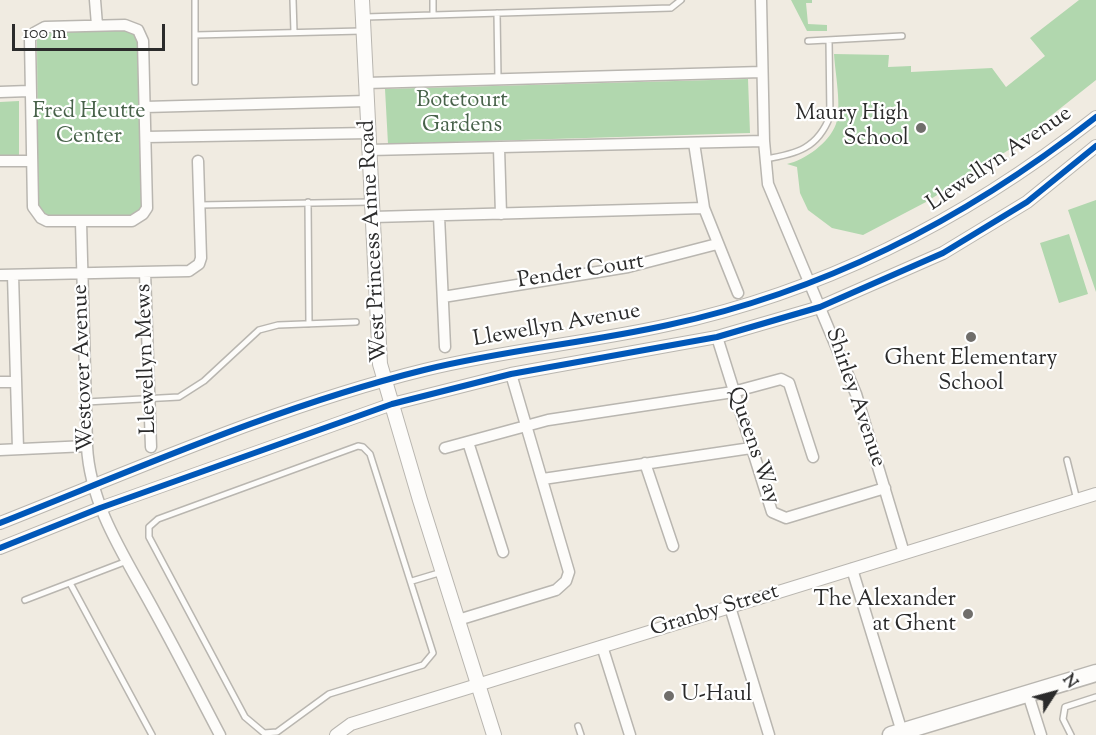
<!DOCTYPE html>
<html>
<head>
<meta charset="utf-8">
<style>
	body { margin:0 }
	#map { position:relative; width:1096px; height:735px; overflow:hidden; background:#f0ebe1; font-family:"Sorts Mill Goudy",serif }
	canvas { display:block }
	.north { position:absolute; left:1024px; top:663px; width:60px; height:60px; -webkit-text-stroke:4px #fff; paint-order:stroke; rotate:54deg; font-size:16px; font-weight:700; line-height:24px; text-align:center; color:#2b2b2b }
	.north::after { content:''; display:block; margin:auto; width:21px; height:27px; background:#2b2b2b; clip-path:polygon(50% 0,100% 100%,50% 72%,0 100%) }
	.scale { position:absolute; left:12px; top:24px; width:153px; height:27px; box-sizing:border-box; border:3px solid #2b2b2b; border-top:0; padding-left:8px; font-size:18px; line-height:21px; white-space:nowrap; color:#2b2b2b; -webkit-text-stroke:4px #fff; paint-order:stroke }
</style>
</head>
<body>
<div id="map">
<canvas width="1096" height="735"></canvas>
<div class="north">N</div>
<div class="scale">100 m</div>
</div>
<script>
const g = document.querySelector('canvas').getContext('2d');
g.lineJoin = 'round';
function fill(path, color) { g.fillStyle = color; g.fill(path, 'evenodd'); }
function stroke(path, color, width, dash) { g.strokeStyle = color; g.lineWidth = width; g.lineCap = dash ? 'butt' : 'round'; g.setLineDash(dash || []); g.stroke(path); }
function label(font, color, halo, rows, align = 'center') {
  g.font = font + ' "Sorts Mill Goudy",serif'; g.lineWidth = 4.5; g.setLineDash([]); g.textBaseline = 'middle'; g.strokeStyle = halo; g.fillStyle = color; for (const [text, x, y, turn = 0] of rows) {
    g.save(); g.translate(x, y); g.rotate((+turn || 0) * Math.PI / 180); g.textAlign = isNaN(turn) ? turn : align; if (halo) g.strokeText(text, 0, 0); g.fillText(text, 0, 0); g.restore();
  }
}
fill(new Path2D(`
	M791 0H812V3H806L808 24 827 25V31H807Z
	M1079 0H1096V80L1033 130 1034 134 926 202 863 235 832 228 808 210 800 193 797 167 787 164C805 160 829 143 836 124 842 107 835 72 834 54L889 55 888 67 911 66V72L992 68 1006 87 1045 56 1030 38Z
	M123 29 135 34 138 39 143 203 141 209 130 217H46L38 207 37 40 48 31Z
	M748 79 750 133 388 144 385 89Z
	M19 101V155H0V102Z
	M1096 200V292L1068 210Z
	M1069 234 1088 294 1059 303 1040 243Z`), '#b1d7ae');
const service = new Path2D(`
	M195 0V82
	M293 0 294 32
	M433 0V15
	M497 13 498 79
	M365 17 671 8 681 0
	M195 35 362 31
	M808 41 902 36
	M765 159C797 154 818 148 830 116L829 40
	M308 202 309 324
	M199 205 371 202
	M86 402 179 397 204 381 259 330 278 325 356 322
	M358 446 363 447 370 454 433 653 423 665 329 694 277 732 264 733 245 717 149 537V527L158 519Z
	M1067 460 1077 500
	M412 581 442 572
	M70 583 152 735
	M25 600 127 561
	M578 726 581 735
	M1071 735 1063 719 1065 707 1096 697`);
const minor = new Path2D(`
	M95 0 97 25
	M761 0 764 141 768 184 856 394 904 553
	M125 25 138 30 143 41 147 208 143 214 132 221H47L41 218 33 207 30 39 34 33 45 27Z
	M366 83 762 72
	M0 92 29 91
	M145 107 367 101
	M146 137 369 133
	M694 143 704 208 738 293
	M499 148 501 214
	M369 150 764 141
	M0 161H31
	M439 216 445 347
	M373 217 704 208
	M81 222 87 446C90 508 128 561 156 614 178 654 199 695 220 735
	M145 272 151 447
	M0 275 189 271 199 264 201 258 198 161
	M13 275 18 449
	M443 297 628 267 717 244
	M717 337 772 512 786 518 885 488
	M0 382H16
	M468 442 503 552
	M445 448 548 420 733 392 781 379 789 383 813 457
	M0 450 87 446
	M645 463 673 546
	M543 479 751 448
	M852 569 902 732
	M730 607 769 735
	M458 620 556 590 566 581 569 572 511 374
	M602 646 630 735
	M1028 694 1041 735`);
const tertiary = new Path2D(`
	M0 523C139 468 278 406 424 370 504 350 587 343 668 325 827 291 969 217 1096 117
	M0 548 100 508 392 404 511 374 717 337 820 307 943 253 1027 202 1096 146
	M336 735 351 724 1096 494`);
const secondary = new Path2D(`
	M362 0 380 364 420 500 494 735`);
const primary = new Path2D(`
	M891 735 1096 673`);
stroke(service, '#b9b6b0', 8);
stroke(minor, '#b9b6b0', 13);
stroke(tertiary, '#b9b6b0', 14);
stroke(secondary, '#b9b6b0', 16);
stroke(primary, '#b9b6b0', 19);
stroke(service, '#fdfcfa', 5);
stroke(minor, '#fdfcfa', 10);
stroke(tertiary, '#fdfcfa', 12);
stroke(secondary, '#fdfcfa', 14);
stroke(primary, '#fdfcfa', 16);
stroke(new Path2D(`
	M0 523C139 468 278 406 424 370 504 350 587 343 668 325 827 291 969 217 1096 117
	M0 548 100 508 392 404 511 374 717 337 820 307 943 253 1027 202 1096 146`), '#0057b8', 6);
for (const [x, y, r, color] of [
	[921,128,6,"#706e6b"],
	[971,337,6,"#706e6b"],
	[968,614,6,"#706e6b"],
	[669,696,6,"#706e6b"]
]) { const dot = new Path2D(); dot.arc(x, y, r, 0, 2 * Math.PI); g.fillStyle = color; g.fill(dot); stroke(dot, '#fff', 2); }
label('22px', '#48624a', '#fff', [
	["Botetourt",462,102],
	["Gardens",462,127],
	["Fred Heutte",89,113],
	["Center",89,138]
]);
label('22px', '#2b2b2b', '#fff', [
	["Maury High",909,115],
	["School",909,140],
	["Ghent Elementary",971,360,"center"],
	["School",971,385,"center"],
	["The Alexander",956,601],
	["at Ghent",956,626],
	["U-Haul",681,696,"left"]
], 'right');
label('22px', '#2b2b2b', '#fff', [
	["Llewellyn Avenue",1000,160,-34],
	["West Princess Anne Road",375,241,-93],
	["Pender Court",581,273,-9],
	["Llewellyn Avenue",557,327,-10],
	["Llewellyn Mews",148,359,-92],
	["Westover Avenue",85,368,-92],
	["Shirley Avenue",854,398,71],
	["Queens Way",752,446,71],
	["Granby Street",715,612,-17]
]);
</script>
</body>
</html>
